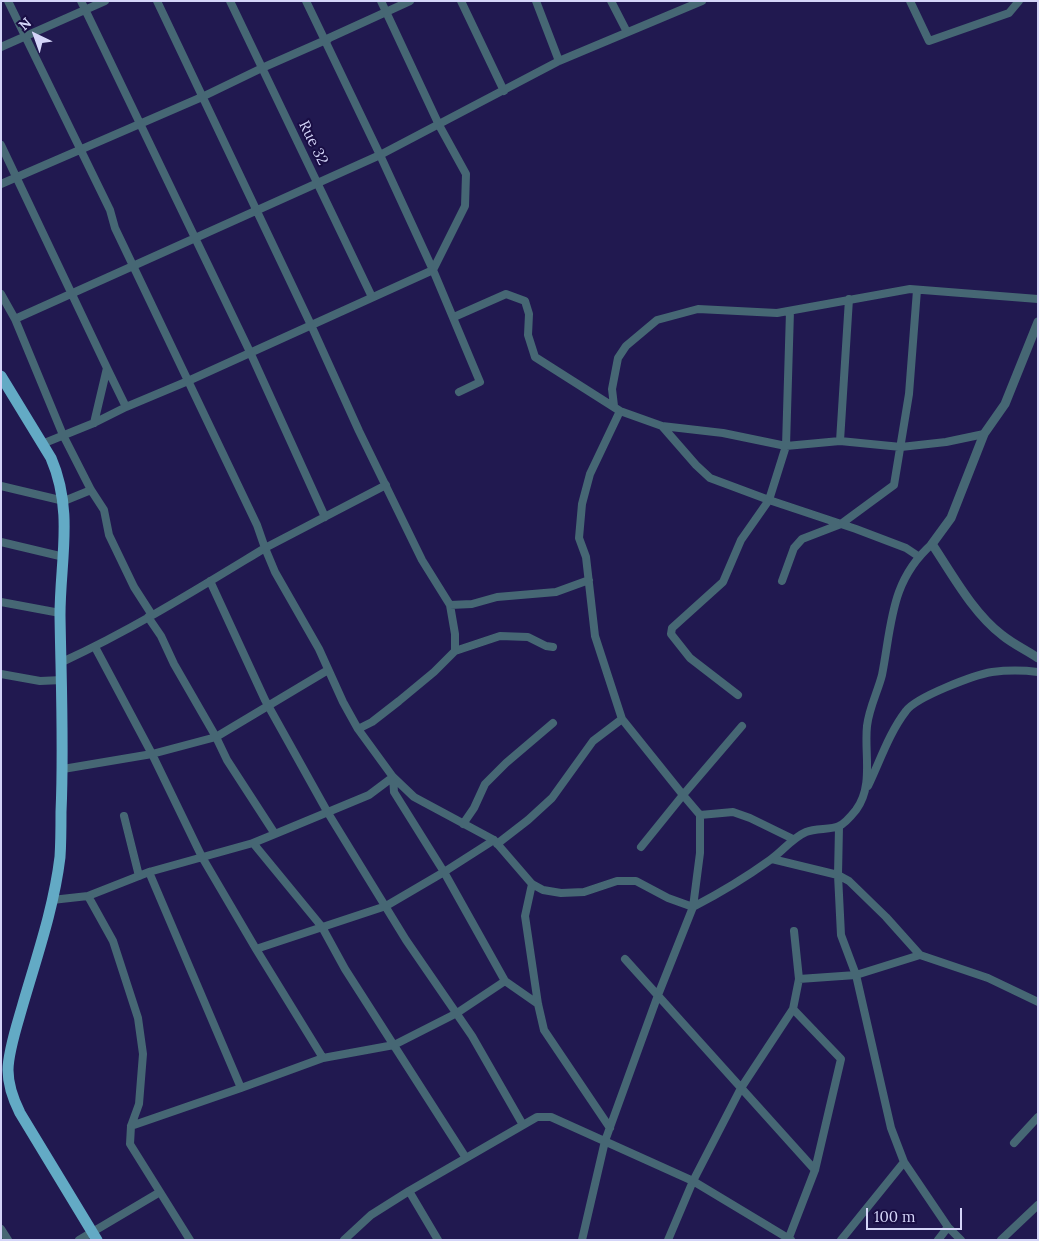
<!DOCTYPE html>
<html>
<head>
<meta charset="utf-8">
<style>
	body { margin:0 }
	#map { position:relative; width:1039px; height:1241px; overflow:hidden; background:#211950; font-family:Lora,serif }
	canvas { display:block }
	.frame { position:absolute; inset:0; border:2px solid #d4d5f8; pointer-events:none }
	.north { position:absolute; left:10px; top:10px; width:50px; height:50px; -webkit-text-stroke:4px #190e44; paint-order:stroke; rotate:318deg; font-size:14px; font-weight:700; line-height:20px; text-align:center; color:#d4d5f8 }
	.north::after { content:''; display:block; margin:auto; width:18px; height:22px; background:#d4d5f8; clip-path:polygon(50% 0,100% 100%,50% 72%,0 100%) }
	.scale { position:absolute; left:866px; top:1208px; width:96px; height:22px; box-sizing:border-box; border:2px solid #d4d5f8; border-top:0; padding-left:6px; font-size:15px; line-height:18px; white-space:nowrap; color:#d4d5f8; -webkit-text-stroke:4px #190e44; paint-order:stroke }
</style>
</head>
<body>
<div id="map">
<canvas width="1039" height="1241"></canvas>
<div class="frame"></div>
<div class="north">N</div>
<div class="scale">100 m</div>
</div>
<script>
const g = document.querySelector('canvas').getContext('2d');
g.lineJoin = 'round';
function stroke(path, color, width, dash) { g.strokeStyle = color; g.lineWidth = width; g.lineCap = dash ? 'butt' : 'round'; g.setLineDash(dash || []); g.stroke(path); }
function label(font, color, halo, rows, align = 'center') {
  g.font = font + ' Lora,serif'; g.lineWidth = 4; g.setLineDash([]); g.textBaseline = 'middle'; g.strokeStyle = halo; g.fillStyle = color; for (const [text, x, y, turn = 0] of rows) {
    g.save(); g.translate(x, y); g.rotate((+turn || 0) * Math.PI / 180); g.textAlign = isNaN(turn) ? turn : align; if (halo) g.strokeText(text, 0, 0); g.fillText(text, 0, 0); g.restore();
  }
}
stroke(new Path2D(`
	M8 1 110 210 115 228 257 525 265 548 386 485
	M81 1 250 352 325 517
	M157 1 311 325 359 431 422 560 450 605 455 634V651
	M230 1 372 297
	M306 1 380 155 433 270 480 382 459 392
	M461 1 504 91
	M536 1 559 61
	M611 1 627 32
	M910 1 929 41 1009 13 1019 1
	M326 42 329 38 410 1
	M1 47 105 1
	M1 145 107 368 94 423
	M1 184 202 97 262 68 328 39
	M1 294 15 319 63 435 91 490 104 510 109 535 134 587 152 615
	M454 317 506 294 525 301 529 314 528 335 535 357 620 411 662 426 696 465 710 478 769 500 856 529 906 548 918 556
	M15 319 380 155 559 61 702 1
	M107 368 126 407
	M614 406 612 389 618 358 626 346 657 320 698 309 777 313 910 289 1038 299
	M662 426 723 433 786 446 840 441 901 447 946 442 984 434
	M840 441 849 299
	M42 444 94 423 126 407 188 381 433 270 465 206 466 174 439 125 381 1
	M1 486 64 501 91 490
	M1 542 64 557
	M210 581 265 700 328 813 406 940 472 1036 523 1125
	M782 581 794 548 802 539 841 524 894 485 909 394 917 290
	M1 602 60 613
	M450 605 472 604 497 597 556 592 589 580
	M148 617 161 636 174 664 216 737 227 760 275 834 369 795 393 777
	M95 647 152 754 202 857 256 949 323 1058
	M62 662C132 630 199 588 265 548L275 572 319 649 343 702 358 729 393 777 414 797 494 840 532 884 543 890 561 893 584 892 617 881H636L668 898 693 907C720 893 745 878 770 860 783 851 792 838 806 832 816 828 831 830 839 826 844 824 852 815 856 810 874 786 864 753 867 726 869 708 878 691 882 675 892 624 890 581 932 544
	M1 674 40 681 62 680
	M738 695 690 658 671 634 672 628 723 582 741 540 769 500 786 446 790 311
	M358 729 372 722 399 701 434 672 455 651 500 636 528 637 546 646 553 647
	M63 769 152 754 216 737 328 670
	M393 777 394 792 444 872 505 981 538 1004
	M868 786C880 761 889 733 906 711 916 697 974 675 992 672 1008 670 1022 670 1038 672
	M700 815 733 812 750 818 793 839
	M124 816 139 876
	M463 824 474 808 485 784 506 763 553 723
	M839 827 838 875 841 935 856 975 891 1128 904 1162 948 1227 961 1240
	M253 843 322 927 345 969 466 1158
	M497 844 528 820 552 798 593 741 622 719
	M641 847 683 795 742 726
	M772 859 838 875 849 881 886 917 920 955 988 978 1038 1002
	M149 872 241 1088
	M532 884 525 916 538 1004 544 1030 610 1128
	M88 896 113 941 138 1018 143 1054 139 1104 131 1126 130 1144 190 1240
	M52 900 88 896 149 872 253 843 275 834
	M256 949 386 906 444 872 494 840
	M625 959 815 1170
	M799 979 856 975 920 955
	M131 1126 241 1088 323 1058 394 1045 457 1013 505 981
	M1014 1143 1038 1117
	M409 1191 438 1240
	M1 1229 8 1240
	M79 1240 160 1192
	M344 1240 371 1215 409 1191 537 1117H551L693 1181 791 1240
	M582 1240 605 1141 658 995 693 907 700 853V815L683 795 622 719 595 636 586 557 579 538 582 504 590 474 620 411
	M668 1240 693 1181 741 1088 793 1009 799 979 794 931
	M788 1240 815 1170 841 1059 793 1009
	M841 1240 904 1162
	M938 1240 948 1227
	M1001 1240 1038 1205`), '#466774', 8);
stroke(new Path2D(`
	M1038 322 1005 404 984 434 951 518 932 544C952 574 973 613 1002 635 1013 644 1026 650 1038 658`), '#466774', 9);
stroke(new Path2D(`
	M1 376 51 458C74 511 60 561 60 615 61 681 64 746 61 812 61 827 61 842 60 857 54 907 37 956 23 1004 18 1022 8 1051 8 1070 8 1086 13 1099 20 1113L97 1240`), '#63aac5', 11);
label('15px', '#d4d5f8', '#190e44', [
	["Rue 32",313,143,64]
]);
</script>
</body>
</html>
